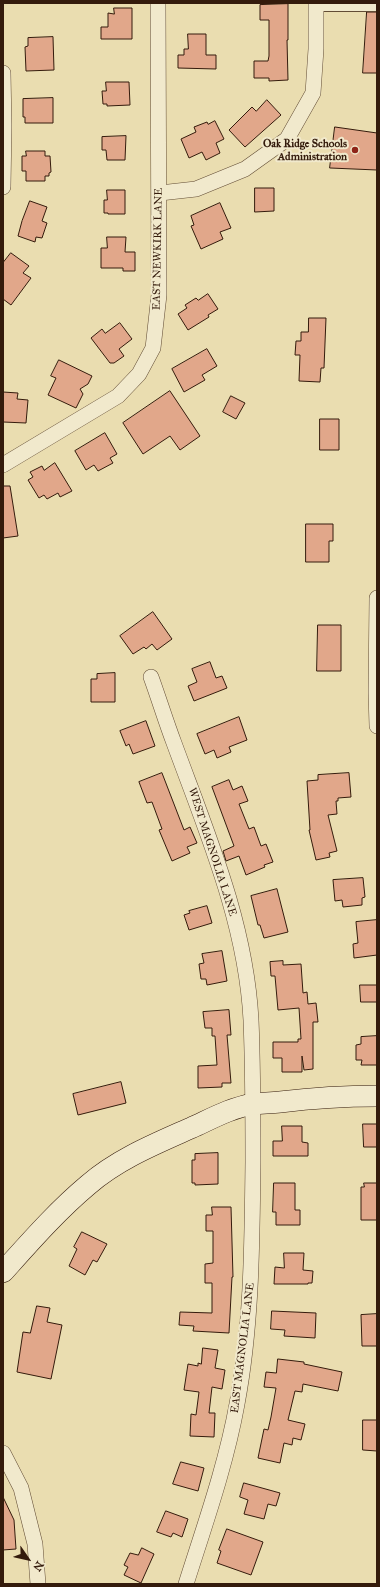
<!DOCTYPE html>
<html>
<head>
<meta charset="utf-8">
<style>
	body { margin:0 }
	#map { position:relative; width:380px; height:1587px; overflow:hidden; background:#eaddb0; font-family:"IM FELL Great Primer",serif }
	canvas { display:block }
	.frame { position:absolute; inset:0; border:4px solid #341b0c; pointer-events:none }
	.north { position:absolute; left:8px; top:1539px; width:40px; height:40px; -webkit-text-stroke:3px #f1e9cc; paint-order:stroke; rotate:124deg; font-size:11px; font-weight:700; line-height:16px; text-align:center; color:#341b0c }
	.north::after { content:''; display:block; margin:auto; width:14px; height:18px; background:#341b0c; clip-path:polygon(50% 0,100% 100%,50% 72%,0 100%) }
</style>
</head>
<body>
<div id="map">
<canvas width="380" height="1587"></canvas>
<div class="frame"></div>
<div class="north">N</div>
</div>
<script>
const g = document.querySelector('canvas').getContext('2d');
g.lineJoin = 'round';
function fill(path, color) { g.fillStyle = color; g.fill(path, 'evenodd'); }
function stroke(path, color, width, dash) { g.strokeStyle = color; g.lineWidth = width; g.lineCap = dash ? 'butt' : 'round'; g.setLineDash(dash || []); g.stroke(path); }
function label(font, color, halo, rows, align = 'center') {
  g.font = font + ' "IM FELL Great Primer",serif'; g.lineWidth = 4; g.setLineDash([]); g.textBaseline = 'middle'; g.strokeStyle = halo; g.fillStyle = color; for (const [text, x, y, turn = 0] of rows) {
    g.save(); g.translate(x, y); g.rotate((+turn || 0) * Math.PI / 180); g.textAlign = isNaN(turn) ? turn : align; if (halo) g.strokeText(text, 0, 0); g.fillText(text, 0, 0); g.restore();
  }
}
const building = new Path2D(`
	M288 4V40H287L288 80 269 81V78H254V61H268L269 56V20H260V5Z
	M114 8H132V39H101V27H108V13L114 14Z
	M367 12H377V73H363Z
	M188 34H206V55H216V69L178 68V55H184V49H188Z
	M53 37 54 70 26 71 25 47 28 46V38Z
	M106 82H129L130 105 107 106V104H103L102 91H106Z
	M53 98V123H25V117H23V99Z
	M267 100 281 115 245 147 229 130 252 107 256 111Z
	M215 121 224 139 216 143 220 153 206 160 202 152 189 158 181 139 196 132 194 127 207 122 208 124Z
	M335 127 377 133V170L330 168Z
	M126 136 125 160H107L106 150H102V137Z
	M26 151H45V156H50L51 172 49 173V176H45V181H26V171H22V156H26Z
	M255 188H274V211L255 212Z
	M107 190H125V214H108V213H104V200H107Z
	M30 201 47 207 42 221 47 223 42 238 36 237 35 242 18 236 22 221Z
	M220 203 231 228 220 232 223 239 201 249 191 226 194 225 191 216Z
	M107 237H126L125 252H135V271H123V268H101V248H107Z
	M11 253 29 266 23 273 31 278 11 305 3 299V263Z
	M208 294 218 309 208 315 209 317 188 330 178 314 187 308 185 305 196 298 198 300Z
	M309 318H326L324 368H321L320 382 299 381 300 355H295L296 341H301V332H308Z
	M120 323 132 339 119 349 124 356 114 363H110L91 338 102 329 105 333Z
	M207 349 217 366 202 375 205 380 184 392 172 369Z
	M59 360 92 376 88 384 80 389 83 394 76 408 48 395 56 378 51 376Z
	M170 391 200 436 180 450 170 436 143 454 123 423Z
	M3 392 18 393 17 399 28 400 26 423 3 422Z
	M231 396 245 403 236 419 223 412Z
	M320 419H339V450H320Z
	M105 433 117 454 110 458 113 463 98 471 94 465 86 470 75 451Z
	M55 463 72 491 60 497 58 493 47 499 44 495 39 498 28 480 33 477 30 472 42 466 44 470Z
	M3 486H10L18 536 3 538Z
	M306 524H333V541H329V562H306Z
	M153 612 172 639 157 650 152 644 146 649 144 647 133 654 120 636Z
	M318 625H341V671H317Z
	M210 662 216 678 222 676 227 688 194 701 188 686 197 682 192 669Z
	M115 673V702H91V679H97V674Z
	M239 717 247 740 229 747 231 752 217 758 214 750 205 754 197 734Z
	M146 721 155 746 133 754 129 744 126 746 120 731Z
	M162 773 184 830 190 827 197 843 187 847 190 853 172 861 159 830 162 829 152 802 147 803 139 782Z
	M349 773 351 797 338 798V801H336L337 814 328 815 337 851 329 853 330 857 316 860 309 830H310L307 781 318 780V775Z
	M229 780 233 790 242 786 248 801 239 804 249 829 254 827 261 846 266 844 273 862 264 865 265 867 246 875 239 856 226 861 223 851 234 846 212 787Z
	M363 878 365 897 362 898V905L343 907 342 900 335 901 333 880Z
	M277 889 288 932 264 938 260 925H258L251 896Z
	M207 906 212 923 189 930 184 915 190 913 189 911Z
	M377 920V955L354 958 353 944 358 943 356 922Z
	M222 951 227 981 207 985 206 979H201L199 964 204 963 202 954Z
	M283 961V965L301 964 303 993 307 992 308 1004 316 1003 318 1022H313V1069L304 1070 302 1056V1072H282V1058H273V1042H298V1039H301L299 1008 278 1010 275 976H271L270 962Z
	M360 985H377V1002H361Z
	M229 1010 231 1035H227L231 1083H222V1087L198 1088V1066L217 1065 215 1036H212V1028H205L203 1012Z
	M377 1036V1065H361L362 1060H356V1045L361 1044V1037Z
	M121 1082 126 1103 78 1115 73 1094Z
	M363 1124H377V1147H364Z
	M282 1126H302V1142L308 1143V1156H273V1141H282Z
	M218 1153V1184L195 1185V1183H192V1160H195V1154Z
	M274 1183H295V1210H300V1225H276V1212H273Z
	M364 1183H377V1220H361V1187H364Z
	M212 1207H231L233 1277H232L229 1333 193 1331 194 1326 179 1325 180 1312 212 1313V1283H205V1264L213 1263V1231H206V1215H212Z
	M82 1232 107 1244 97 1262 93 1260 85 1275 69 1266 77 1249 74 1247Z
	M284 1253H304L303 1270 313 1271 312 1283H308V1284H274L275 1267 284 1268Z
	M37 1306 50 1308 47 1322 62 1325 51 1379 17 1372 23 1332 30 1333Z
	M272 1311 316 1313 315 1338 284 1336 285 1330 271 1329Z
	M377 1314V1346H362L361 1315Z
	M203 1348 218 1350 215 1368 225 1370 222 1389 212 1387 209 1413H215L214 1437 190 1436 191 1414 196 1415 199 1392 184 1390 188 1364 198 1366V1363L201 1364Z
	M278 1359 304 1362V1364L342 1372 338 1391 303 1384 302 1392 295 1391 288 1420 305 1424 301 1440 293 1438 292 1445 284 1443 280 1463 258 1458 264 1429 268 1430 271 1417 276 1388 264 1387 266 1372 276 1373Z
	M363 1420H377V1451L363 1450Z
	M181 1462 204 1468 198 1491 173 1484Z
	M244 1483 280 1493 276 1506 268 1504 264 1519 244 1514 248 1500 240 1497Z
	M3 1497 14 1520 16 1549 3 1550Z
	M166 1511 188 1519 182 1537 173 1533 171 1537 157 1532Z
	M227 1529 263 1542 251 1575 217 1563 221 1551 219 1550Z
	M142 1548 154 1554 141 1583 124 1575 128 1567 124 1565 130 1553 138 1555Z`);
fill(building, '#e1a78a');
stroke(building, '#341b0c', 1);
const lane = new Path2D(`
	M316 7H377`);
const street = new Path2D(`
	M3 73 4 126 3 187
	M160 193 196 189 245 169 287 139 313 93 316 49V3
	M3 465 118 396 139 374 153 348 159 295 158 3
	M377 598 376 692 377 726
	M151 677C159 699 166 722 174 743 207 833 246 923 251 1020 253 1067 253 1115 253 1162 252 1243 252 1324 237 1404 226 1465 205 1524 186 1584
	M3 1453 21 1488 35 1544 38 1584`);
const secondary = new Path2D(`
	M3 1272C30 1242 57 1211 88 1185 118 1159 155 1144 191 1128 211 1119 230 1108 253 1104 262 1103 271 1103 280 1102 313 1098 344 1096 377 1096`);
stroke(lane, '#624c35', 10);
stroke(street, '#624c35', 16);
stroke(secondary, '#341b0c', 22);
stroke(lane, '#f1e9cc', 8);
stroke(street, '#f1e9cc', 15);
stroke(secondary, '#f1e9cc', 21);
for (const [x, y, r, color] of [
	[355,150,4,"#8f2418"]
]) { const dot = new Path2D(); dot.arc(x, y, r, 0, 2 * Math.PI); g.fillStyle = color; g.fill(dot); stroke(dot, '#f1e9cc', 1.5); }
label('bold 11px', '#341b0c', '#f1e9cc', [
	["Oak Ridge Schools",347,144],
	["Administration",347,157]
], 'right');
label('11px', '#341b0c', '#f1e9cc', [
	["EAST NEWKIRK LANE",158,249,-89],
	["WEST MAGNOLIA LANE",212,852,72],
	["EAST MAGNOLIA LANE",243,1348,-83]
]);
</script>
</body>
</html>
